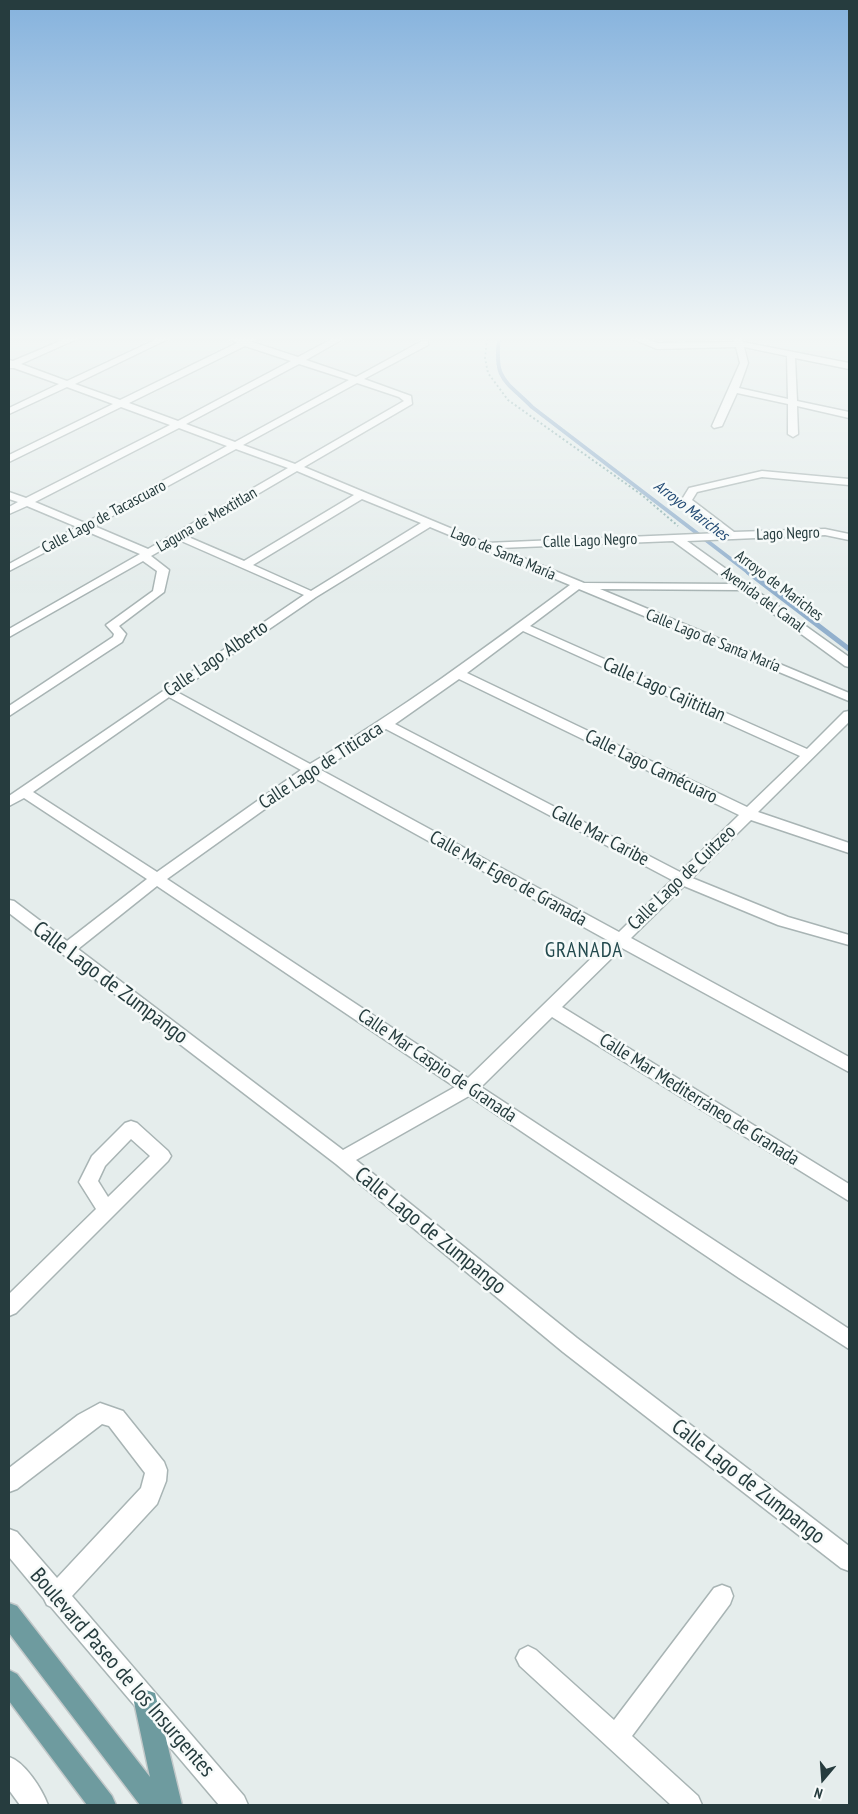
<!DOCTYPE html>
<html>
<head>
<meta charset="utf-8">
<style>
	body { margin:0 }
	#map { position:relative; width:858px; height:1814px; overflow:hidden; background:#e5edec; font-family:"PT Sans Narrow",sans-serif }
	canvas { display:block }
	.frame { position:absolute; inset:0; border:10px solid #263c3e; pointer-events:none }
	.north { position:absolute; left:798px; top:1754px; width:50px; height:50px; -webkit-text-stroke:4px #f6faf9; paint-order:stroke; rotate:198deg; font-size:14px; font-weight:700; line-height:20px; text-align:center; color:#263c3e }
	.north::after { content:''; display:block; margin:auto; width:18px; height:22px; background:#263c3e; clip-path:polygon(50% 0,100% 100%,50% 72%,0 100%) }
</style>
</head>
<body>
<div id="map">
<canvas width="858" height="1814"></canvas>
<div class="frame"></div>
<div class="north">N</div>
</div>
<script>
const g = document.querySelector('canvas').getContext('2d');
g.lineJoin = 'round';
function stroke(path, color, width, dash) { g.strokeStyle = color; g.lineWidth = width; g.lineCap = dash ? 'butt' : 'round'; g.setLineDash(dash || []); g.stroke(path); }
function fill(path, color) { g.fillStyle = color; g.fill(path, 'evenodd'); }
function label(font, color, halo, rows, align = 'center') {
  g.font = font + ' "PT Sans Narrow",sans-serif'; g.lineWidth = 5; g.setLineDash([]); g.textBaseline = 'middle'; g.strokeStyle = halo; g.fillStyle = color; for (const [text, x, y, turn = 0] of rows) {
    g.save(); g.translate(x, y); g.rotate((+turn || 0) * Math.PI / 180); g.textAlign = isNaN(turn) ? turn : align; if (halo) g.strokeText(text, 0, 0); g.fillText(text, 0, 0); g.restore();
  }
}
stroke(new Path2D(`
	M499 339C494 380 505 380 532 407L749 573`), '#92b0cd', 4);
stroke(new Path2D(`
	M748 572 849 649`), '#92b0cd', 5);
const minor = new Path2D(`
	M65 339H77L21 364 67 381 157 339H168L75 384 120 400 237 343 230 339H254L252 342 298 357 332 339H343L306 360 356 377 422 341H428V345L364 379 411 396 412 404 304 467 486 543 721 533 682 503 681 501 689 488 762 471 849 479V485L762 477 697 492 692 500 734 532 825 529 849 534V540L825 535 687 541 849 657V667L845 666 741 590 600 589 849 693V701L579 589 530 626 807 749 844 712 849 711V722L758 812 849 843V853L751 820 692 878 788 917 849 935V945L778 925 684 886 631 938 849 1057V1072L622 948 562 1007 849 1184V1201L552 1017 481 1087 849 1329V1349L739 1278 469 1096 356 1160 577 1338 849 1546V1571L841 1568 563 1352 336 1164 9 913V900L14 901 67 941 147 879 24 798 9 806V796L304 595 179 540 151 556 169 570 164 592 119 626 126 634 122 642 9 716V706L113 637 114 634 106 625 153 591 157 571 143 561 9 637V629L140 554 86 531 9 571V564L77 527 27 506 9 514V507L18 502 9 499V492L26 498 170 425 121 407 9 462V455L113 404 67 387 9 414V408L59 384 14 368H9V360L13 361ZM245 346 291 361 178 421 129 403ZM299 364 349 380 235 442 186 424ZM357 383 399 397 404 401 295 464 243 445ZM179 428 227 446 85 523 35 502ZM236 449 288 468 148 549 94 526ZM297 471 354 495 244 561 186 536ZM362 499 421 523 311 591 253 565ZM430 527 570 585C485 648 401 710 310 764L177 692 316 597ZM673 541 732 584 584 583 499 548ZM523 631 800 756 747 807 467 673ZM459 679 739 815 680 872 395 724ZM169 697 301 770 157 872 33 792ZM386 729 672 880 619 932 321 770ZM311 776 609 941 468 1078 167 879ZM157 886 455 1087 343 1150 78 949Z
	M633 339H646L658 343 734 342V339H742L743 342 849 363V369L795 358 797 401 849 412V418L797 406 798 434 793 437 788 434V404L737 393 722 426 714 428 712 426 740 363 736 347 657 349ZM744 347 787 356 788 399 739 388 748 363Z
	M131 1121 137 1123 168 1151 171 1156 168 1161 16 1313 9 1316V1294L96 1209 79 1182 92 1156 125 1123ZM131 1139 150 1156 108 1197 98 1181 105 1166Z
	M100 1403 123 1411 164 1462 167 1470 166 1481 157 1504 72 1596 244 1796 248 1805H219L51 1607 47 1605 44 1599 9 1557V1529L17 1532 57 1578 141 1488 145 1473 109 1426 102 1424 17 1489 9 1492V1468L78 1415Z
	M722 1585 730 1588 733 1596 730 1604 632 1736 698 1796 702 1805H671L520 1666 516 1658 520 1650 528 1646 536 1650 614 1720 714 1588Z
	M9 1757C25 1762 42 1789 48 1805H20L9 1790Z`);
const major = new Path2D(`
	M9 1603 17 1606 150 1777 134 1702 137 1693 146 1690 155 1693 182 1805H140L9 1633Z
	M9 1670 17 1674 112 1796 116 1805H87L9 1701Z`);
stroke(minor, '#a8b4b4', 3);
stroke(major, '#c2c8c9', 3);
stroke(new Path2D(`
	M487 339 485 358 488 373 508 400 642 495 678 526`), '#88adae', 2, [2, 2.5]);
fill(minor, '#fff');
fill(major, '#6e9b9f');
const sky = g.createLinearGradient(0, 0, 0, 593);
sky.addColorStop(0, '#85b2dd');
sky.addColorStop(0.57, '#f3f7f6');
sky.addColorStop(1, '#f3f7f600');
g.fillStyle = sky;
g.fillRect(0, 0, 858, 593);
label('italic 16px', '#244c75', '#f6faf9', [
	["Arroyo Mariches",691,511,37]
]);
label('16px', '#263c3e', '#f6faf9', [
	["Calle Lago de Tacascuaro",104,517,-28],
	["Laguna de Mextitlan",207,520,-30],
	["Lago Negro",788,534,-2],
	["Calle Lago Negro",590,541,-2],
	["Lago de Santa María",503,554,23],
	["Arroyo de Mariches",779,586,37],
	["Avenida del Canal",763,600,36],
	["Calle Lago de Santa María",713,641,22]
]);
label('19px', '#263c3e', '#f6faf9', [
	["Calle Lago Alberto",216,659,-34],
	["Calle Lago Cajititlan",664,690,24],
	["Calle Lago de Titicaca",321,766,-33],
	["Calle Lago Camécuaro",651,767,26],
	["Calle Mar Caribe",600,836,28],
	["Calle Lago de Cuitzeo",682,878,-44],
	["Calle Mar Egeo de Granada",508,879,29],
	["Calle Mar Caspio de Granada",437,1066,34],
	["Calle Mar Mediterráneo de Granada",699,1100,32]
]);
g.letterSpacing = '1px';
label('21px', '#234a4e', '#f6faf9', [
	["GRANADA",584,951]
]);
g.letterSpacing = '0px';
label('22px', '#263c3e', '#f6faf9', [
	["Calle Lago de Zumpango",110,983,37],
	["Calle Lago de Zumpango",430,1231,39],
	["Calle Lago de Zumpango",748,1482,38],
	["Boulevard Paseo de los Insurgentes",122,1673,49]
]);
</script>
</body>
</html>
